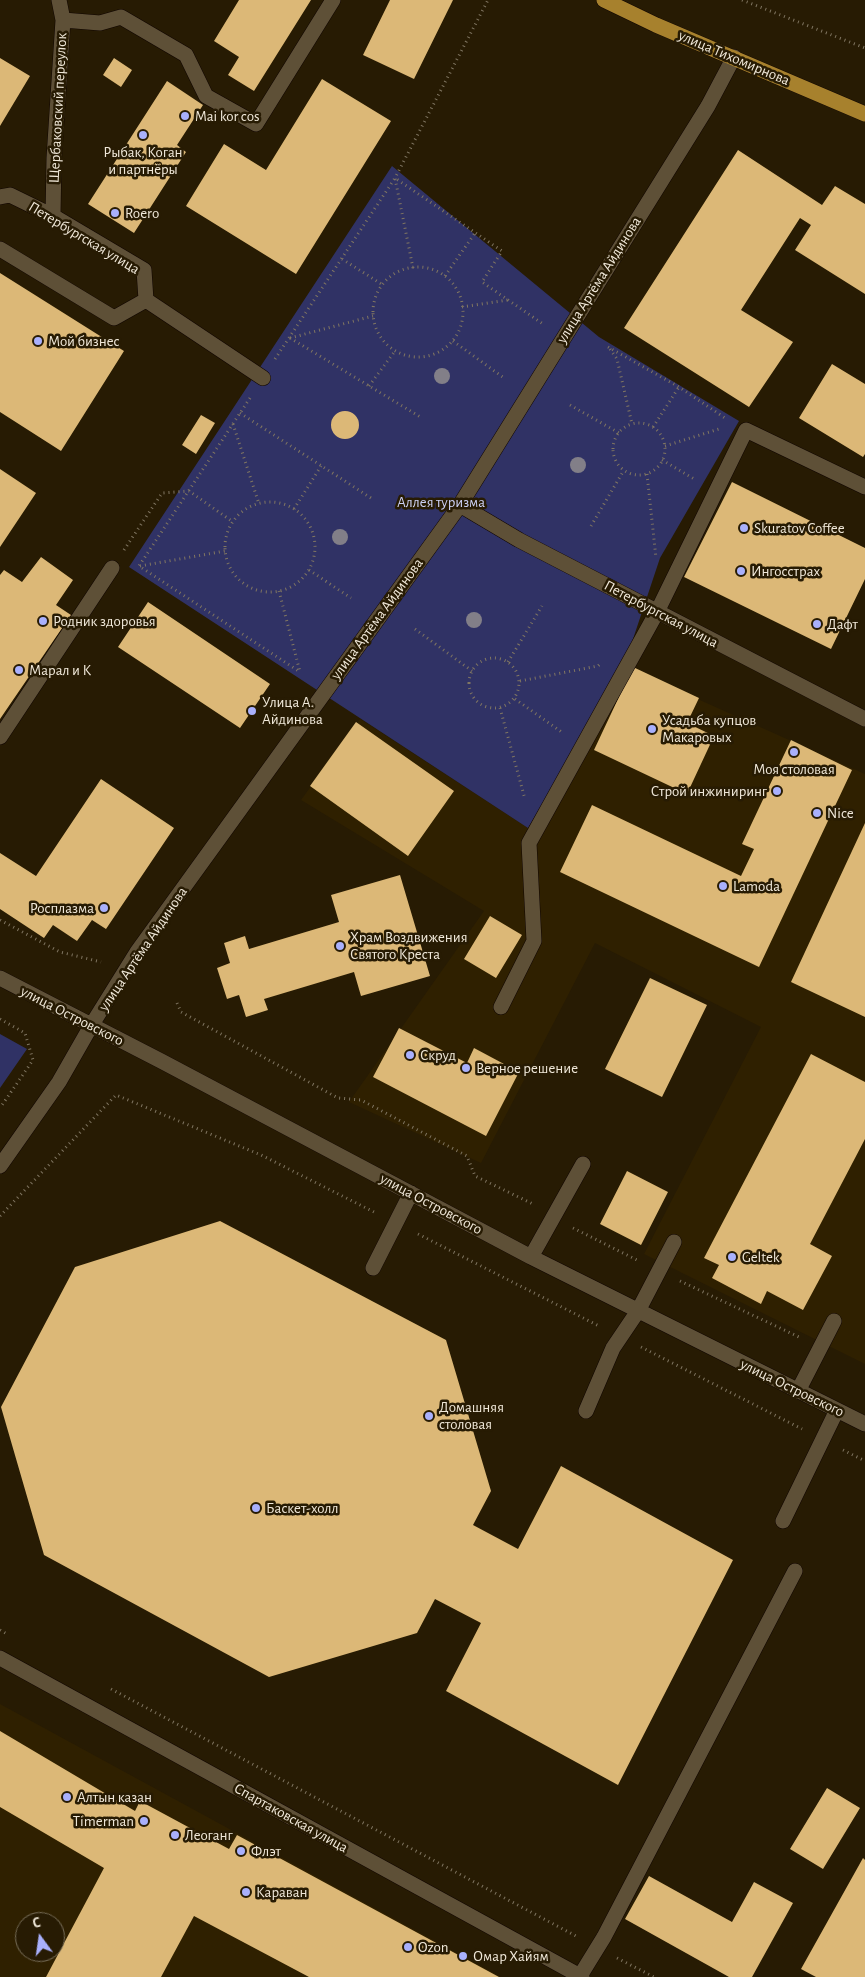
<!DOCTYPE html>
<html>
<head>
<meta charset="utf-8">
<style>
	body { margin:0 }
	#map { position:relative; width:865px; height:1977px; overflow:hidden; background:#271b03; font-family:"Alegreya Sans",sans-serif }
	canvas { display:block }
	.north { position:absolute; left:15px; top:1912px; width:50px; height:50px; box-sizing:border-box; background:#271b03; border:1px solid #776d59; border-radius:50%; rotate:346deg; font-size:14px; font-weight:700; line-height:20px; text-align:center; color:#f0e8d9 }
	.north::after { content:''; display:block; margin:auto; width:18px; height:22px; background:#a9b0fc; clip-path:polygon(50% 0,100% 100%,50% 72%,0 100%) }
</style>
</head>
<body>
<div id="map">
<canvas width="865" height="1977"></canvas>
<div class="north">С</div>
</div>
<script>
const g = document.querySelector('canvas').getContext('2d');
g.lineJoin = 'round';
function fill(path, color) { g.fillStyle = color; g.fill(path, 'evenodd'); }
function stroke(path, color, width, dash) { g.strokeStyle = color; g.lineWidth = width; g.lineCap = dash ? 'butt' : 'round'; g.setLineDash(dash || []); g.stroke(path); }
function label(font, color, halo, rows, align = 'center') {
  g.font = font + ' "Alegreya Sans",sans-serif'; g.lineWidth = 5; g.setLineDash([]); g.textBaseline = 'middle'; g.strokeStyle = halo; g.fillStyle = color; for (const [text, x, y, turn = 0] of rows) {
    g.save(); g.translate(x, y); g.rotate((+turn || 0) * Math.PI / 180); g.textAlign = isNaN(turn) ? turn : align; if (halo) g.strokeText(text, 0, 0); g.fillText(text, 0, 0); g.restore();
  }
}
fill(new Path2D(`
	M624 666 865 774V1364L644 1254 761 1027 595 943 481 1163 349 1102 484 911 301 800 360 719 528 828Z
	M0 1704 501 1977H0ZM25 1922H55V1952H25Z`), '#2f2000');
fill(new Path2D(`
	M392 166 599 337 739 421 660 558 624 666 528 828 129 567Z
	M0 1034 27 1049 0 1088Z`), '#303265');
fill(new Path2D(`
	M239 0H311L254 91 228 75 239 57 214 41Z
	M390 0H453L414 79 363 55Z
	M0 58 30 76 0 126Z
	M114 58 132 70 121 87 103 75Z
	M322 79 391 121 296 274 186 206 224 144 266 170Z
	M167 81 203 105 177 145 186 152 134 233 88 204Z
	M738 150 822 205 835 186 865 204V294L795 250 811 225 800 218 741 310 793 342 749 407 624 328Z
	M0 273 124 351 61 451 0 412Z
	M832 364 865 384V454L863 457 799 418Z
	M331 425a14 14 0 1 1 28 0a14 14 0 1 1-28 0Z
	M201 415 215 423 196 454 182 445Z
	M0 469 36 493 0 547Z
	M732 482 865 548V579L831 649 684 577Z
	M41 557 73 580 56 605 71 615 0 719V575L4 570 22 582Z
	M148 602 270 684 240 728 118 647Z
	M633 667 699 698 687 723 714 736 687 794 594 750Z
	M356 722 454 791 408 856 310 786Z
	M791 740 852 770 759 967 560 872 592 805 741 876 754 849 742 844Z
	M101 779 174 828 106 929 92 920 77 941 53 925 44 938 0 909V853L36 876Z
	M865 823V1017L791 982Z
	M400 875 430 976 361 996 354 972 264 999 268 1010 246 1017 239 995 227 999 217 968 230 963 224 943 245 936 249 949 339 922 331 895Z
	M490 916 522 935 496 978 464 959Z
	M650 978 707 1005 662 1097 605 1069Z
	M399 1028 467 1063 474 1048 519 1072 486 1136 373 1077Z
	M811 1054 865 1082V1139L810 1244 832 1256 803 1310 767 1291 761 1304 712 1278 719 1265 704 1258Z
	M627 1171 668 1192 641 1245 600 1224Z
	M220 1221 446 1340 491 1491 473 1525 518 1549 561 1466 733 1560 618 1785 446 1691 481 1623 435 1599 417 1633 269 1677 44 1555 1 1407 75 1267Z
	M0 1731 135 1811 140 1801 229 1849 237 1835 499 1977H309L194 1916 161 1977H46L104 1868 0 1807Z
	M827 1788 860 1808 823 1869 790 1849Z
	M863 1858 865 1860V1977H816L801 1969Z
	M649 1876 732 1922 754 1882 793 1903 752 1977H729L625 1919Z`), '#dcb877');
const minor = new Path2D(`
	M63 20 100 23 121 17 186 55 206 96 256 124 333 0
	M0 197 10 195 53 216 144 270 146 300
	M53 216 54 158 63 20 59 0
	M0 249 114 318 146 300
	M146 300 263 378
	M460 505 519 540 865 719
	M0 737 112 568
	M0 978 163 1062 531 1257 865 1424
	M501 1007 534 941 529 843 657 612 746 430 865 487
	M0 1166 59 1082 91 1026 137 952 460 505 708 106 734 57
	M531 1257 583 1164
	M373 1268 411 1193
	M798 1391 834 1321
	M586 1411 613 1348 638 1311 674 1242
	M783 1521 837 1410
	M0 1658 582 1977
	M580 1976 604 1937 795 1571`);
const major = new Path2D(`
	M604 0 656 25 865 114`);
stroke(minor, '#100500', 16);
stroke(major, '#100500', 16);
stroke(new Path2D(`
	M742 0 865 48
	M342 259 383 285
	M373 312a45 45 0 1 1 90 0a45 45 0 1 1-90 0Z
	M413 268 395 178 488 0
	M445 276 475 233
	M462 307 508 300
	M290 338 422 418
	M290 338 373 316
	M453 341 504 378
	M608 347 679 387 725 418
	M610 349 617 359 632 424
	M275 359 395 178 502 251 482 282 543 324
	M369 386 395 351
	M250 398 139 566 300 672
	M570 405 619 433
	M240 413 371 498
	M613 449a26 26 0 1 1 52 0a26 26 0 1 1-52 0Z
	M233 424 259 504
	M653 427 679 387
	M665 446 719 429
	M662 460 696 480
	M647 474 656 558
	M225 547a45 45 0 1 1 90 0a45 45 0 1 1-90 0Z
	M294 509 321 466
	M591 526 624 470
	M124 550 162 493 189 491 233 522
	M140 566 225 551
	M309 570 351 598
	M279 591 300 672
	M415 629 472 671
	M469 683a25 25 0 1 1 50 0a25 25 0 1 1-50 0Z
	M508 662 542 606
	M520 681 598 666 600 664
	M515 699 563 733
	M500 708 525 799
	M0 920 60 952 101 962
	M177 1003 181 1012 338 1098 361 1100 467 1156 475 1176 533 1204
	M0 1019 25 1033 33 1060 0 1108
	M0 1216 116 1095 261 1155 376 1213
	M573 1228 639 1261
	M418 1234 599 1326
	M680 1281 799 1337
	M641 1347 802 1429
	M843 1450 865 1461
	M0 1630 7 1634
	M111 1689 576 1936
	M617 1958 654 1977`), '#807662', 3, [1, 4]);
stroke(minor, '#5e5037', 15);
stroke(major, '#a7812d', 15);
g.fillStyle = '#827f88';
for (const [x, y] of [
	[442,376],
	[578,465],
	[340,537],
	[474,620]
]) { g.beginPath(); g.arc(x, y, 8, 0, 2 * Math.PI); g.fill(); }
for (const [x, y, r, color] of [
	[185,116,5,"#a9b0fc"],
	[143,135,5,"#a9b0fc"],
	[115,213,5,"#a9b0fc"],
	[38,341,5,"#a9b0fc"],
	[744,528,5,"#a9b0fc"],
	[741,571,5,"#a9b0fc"],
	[43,621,5,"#a9b0fc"],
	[817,624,5,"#a9b0fc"],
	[19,670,5,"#a9b0fc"],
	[252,711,5,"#a9b0fc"],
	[652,729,5,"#a9b0fc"],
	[794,752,5,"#a9b0fc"],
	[777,791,5,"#a9b0fc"],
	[817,813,5,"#a9b0fc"],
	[723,886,5,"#a9b0fc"],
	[104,908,5,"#a9b0fc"],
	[340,946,5,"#a9b0fc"],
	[410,1055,5,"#a9b0fc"],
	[466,1068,5,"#a9b0fc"],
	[732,1257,5,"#a9b0fc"],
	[429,1416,5,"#a9b0fc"],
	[256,1508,5,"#a9b0fc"],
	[67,1797,5,"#a9b0fc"],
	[144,1821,5,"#a9b0fc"],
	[175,1835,5,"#a9b0fc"],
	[241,1851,5,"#a9b0fc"],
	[246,1892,5,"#a9b0fc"],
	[408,1947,5,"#a9b0fc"],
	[463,1956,5,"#a9b0fc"]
]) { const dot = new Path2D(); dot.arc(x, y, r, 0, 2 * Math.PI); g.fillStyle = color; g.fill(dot); stroke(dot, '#271b03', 2); }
label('15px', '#f0e8d9', '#271b03', [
	["улица Тихомирнова",734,58,23],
	["Щербаковский переулок",58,108,-87],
	["Петербургская улица",84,238,31],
	["улица Артёма Айдинова",599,280,-58],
	["Петербургская улица",661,614,28],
	["улица Артёма Айдинова",377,619,-54],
	["улица Артёма Айдинова",143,949,-56],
	["улица Островского",72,1016,27],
	["улица Островского",431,1204,28],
	["улица Островского",792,1388,26],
	["Спартаковская улица",291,1818,29]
]);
label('15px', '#f0e8d9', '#271b03', [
	["Mai kor cos",195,116],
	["Рыбак, Коган",143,152,"center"],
	["и партнёры",143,169,"center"],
	["Roero",125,213],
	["Мой бизнес",48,341],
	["Skuratov Coffee",754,528],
	["Ингосстрах",751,571],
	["Родник здоровья",53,621],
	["Дафт",827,624],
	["Марал и К",29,670],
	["Улица А.",262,702],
	["Айдинова",262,719],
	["Усадьба купцов",662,720],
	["Макаровых",662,737],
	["Моя столовая",794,769,"center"],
	["Строй инжиниринг",767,791,"right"],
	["Nice",827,813],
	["Lamoda",733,886],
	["Росплазма",94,908,"right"],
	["Храм Воздвижения",350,937],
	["Святого Креста",350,954],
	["Скруд",420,1055],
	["Верное решение",476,1068],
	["Geltek",742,1257],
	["Домашняя",439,1407],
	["столовая",439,1424],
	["Баскет-холл",266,1508],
	["Алтын казан",77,1797],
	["Timerman",134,1821,"right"],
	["Леоганг",185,1835],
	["Флэт",251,1851],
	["Караван",256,1892],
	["Ozon",418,1947],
	["Омар Хайям",473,1956]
], 'left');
label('15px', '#ccd0f4', '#271b03', [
	["Аллея туризма",441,502]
]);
</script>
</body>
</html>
